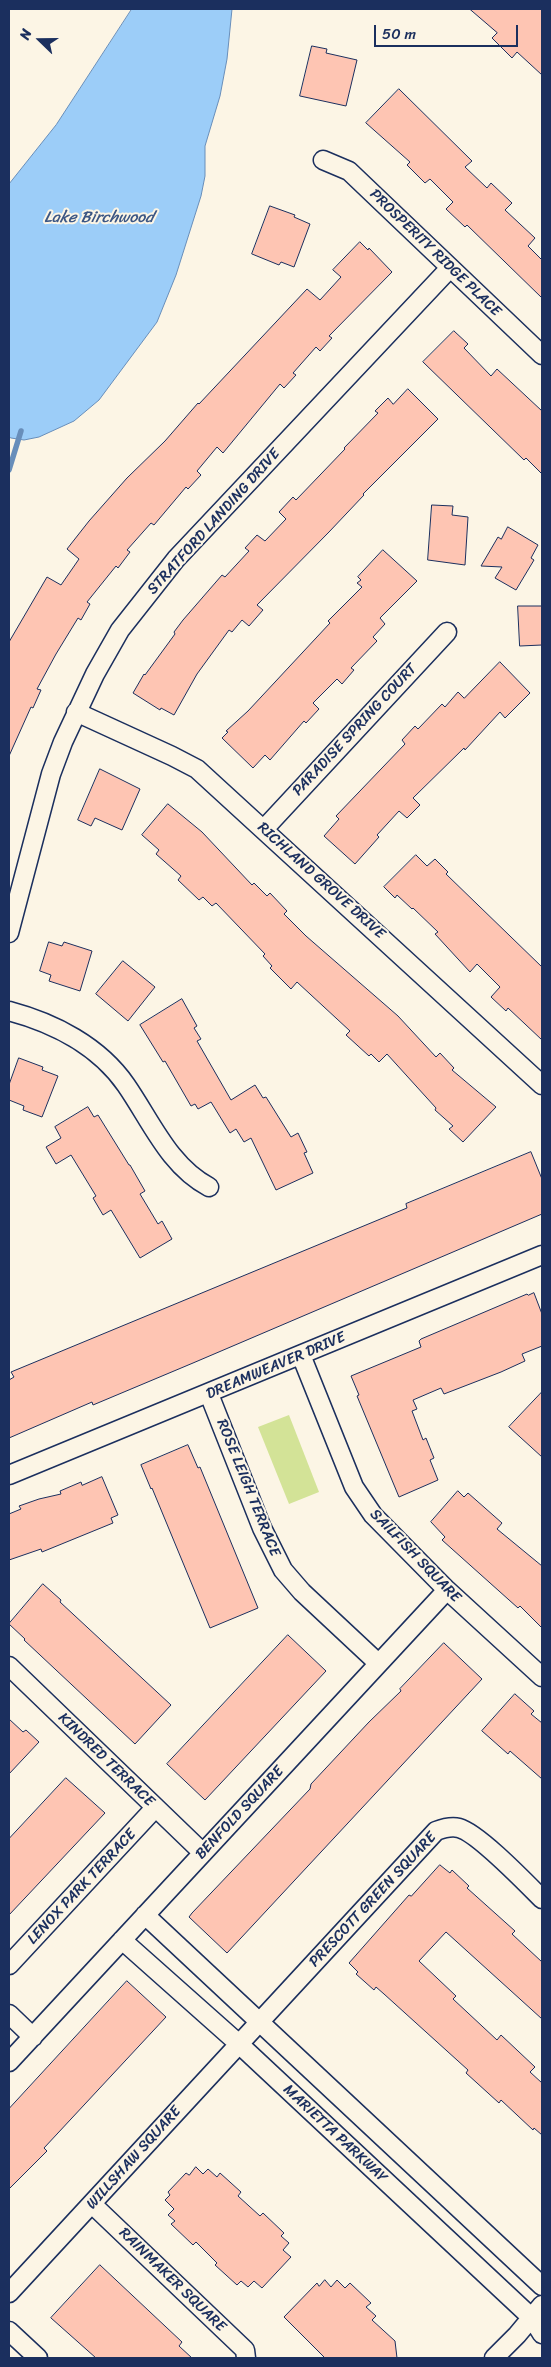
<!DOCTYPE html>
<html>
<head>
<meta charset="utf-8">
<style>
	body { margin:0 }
	#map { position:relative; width:551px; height:2367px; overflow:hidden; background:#fcf5e5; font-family:Sriracha,sans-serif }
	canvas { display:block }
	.frame { position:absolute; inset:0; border:10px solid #1b2f5e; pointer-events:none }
	.north { position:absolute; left:15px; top:15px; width:50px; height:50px; -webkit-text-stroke:4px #fcf5e5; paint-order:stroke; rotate:292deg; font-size:14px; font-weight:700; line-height:20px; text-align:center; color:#1b2f5e }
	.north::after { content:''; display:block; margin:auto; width:18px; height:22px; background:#1b2f5e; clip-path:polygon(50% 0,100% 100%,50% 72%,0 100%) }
	.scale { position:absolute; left:374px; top:25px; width:144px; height:22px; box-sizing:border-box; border:2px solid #1b2f5e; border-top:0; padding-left:6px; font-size:15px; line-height:18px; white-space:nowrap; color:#1b2f5e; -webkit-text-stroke:4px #fcf5e5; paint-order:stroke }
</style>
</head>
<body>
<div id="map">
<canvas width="551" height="2367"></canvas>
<div class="frame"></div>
<div class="north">N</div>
<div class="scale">50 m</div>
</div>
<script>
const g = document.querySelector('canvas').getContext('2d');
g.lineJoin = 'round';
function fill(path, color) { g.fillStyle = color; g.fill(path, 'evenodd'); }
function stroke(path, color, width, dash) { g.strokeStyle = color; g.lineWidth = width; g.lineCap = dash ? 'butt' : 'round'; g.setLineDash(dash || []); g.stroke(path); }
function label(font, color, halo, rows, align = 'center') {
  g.font = font + ' Sriracha,sans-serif'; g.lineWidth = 4; g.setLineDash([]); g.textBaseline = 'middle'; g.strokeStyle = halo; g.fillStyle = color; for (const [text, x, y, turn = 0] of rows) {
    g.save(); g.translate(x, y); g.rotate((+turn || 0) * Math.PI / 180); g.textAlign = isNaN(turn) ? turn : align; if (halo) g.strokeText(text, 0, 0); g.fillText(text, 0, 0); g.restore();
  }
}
fill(new Path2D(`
	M289 1415 319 1492 289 1504 258 1427Z`), '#d3e397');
const water = new Path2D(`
	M132 9H232L227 59 220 96 205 146V176L201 196 176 275 157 322 99 400 74 421 39 437 24 440 11 438 9 437V184L56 125Z`);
fill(water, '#9ccdf8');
stroke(water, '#688eba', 1);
stroke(new Path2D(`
	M9 470 21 431`), '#688eba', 5.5);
const building = new Path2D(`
	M470 9H542V75L517 52 512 58 492 38 497 33Z
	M312 46 327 49 326 53 357 60 346 106 300 96Z
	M399 89 472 161 465 167 487 188 491 183 512 203 505 210 535 238 528 246 542 260V298L467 225 465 227 446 209 453 202 430 179 425 183 407 165 410 162 366 123Z
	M270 206 295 215 294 217 310 224 294 267 281 262 279 265 252 254Z
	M360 242 368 250 369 248 392 272 329 336 332 338 320 351 316 347 293 373 296 375 284 388 280 384 223 453 217 447 197 471 201 475 188 489 186 487 154 525 151 523 127 550 130 552 118 568 116 566 87 602 90 604 81 620 78 618 56 654 37 689 41 690 33 708 31 707 9 756V642L47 577 61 585 79 559 67 549 89 521 127 478 165 441 198 403 199 404 307 289 320 300 341 277 333 270Z
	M454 331 468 344 464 348 491 376 497 369 542 411V474L526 458 524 460 423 362Z
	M408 389 438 419 363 494 364 495 329 532 257 605 263 610 249 626 242 620 232 632 229 630 197 674 174 715 161 708 160 710 133 693 144 674 145 675 175 634 174 632 183 620 222 575 225 577 249 551 245 548 257 535 265 541 286 519 279 512 293 497 296 500 345 449 344 448 378 413 375 411 388 398 393 404Z
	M432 505 453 506 452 515 468 517 465 565 428 560Z
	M508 527 538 545 531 558 534 560 516 590 495 578 502 567 481 566 498 537 501 539Z
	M383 550 417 581 380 618 385 624 373 637 377 641 351 668 354 670 342 684 337 679 313 703 319 709 306 723 304 721 270 760 265 755 253 768 222 738 228 732 226 731 248 711 330 623 328 621 362 587 357 583 361 580 358 577Z
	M518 606H542V645L520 646Z
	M500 662 530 693 505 718 500 712 465 750 464 748 413 798 420 805 407 818 399 811 377 835 379 837 355 864 324 836 339 819 336 816 405 744 402 740 415 726 418 729 442 704 445 707 458 692 464 698Z
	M100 769 140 789 122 830 95 818 91 826 78 820Z
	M168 804 202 832 252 885 254 883 267 896 270 893 287 911 284 914 306 936 398 1016 436 1057 440 1053 454 1068 452 1070 496 1107 463 1142 449 1129 453 1126 435 1110 436 1108 387 1054 379 1062 371 1054 369 1056 346 1035 350 1031 297 982 291 989 270 968 272 966 263 956 265 954 216 903 212 906 203 897 199 900 178 880 181 876 156 854 159 850 142 835Z
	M416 855 427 866 435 859 448 872 446 874 542 967V1040L508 1008 506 1011 491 997 500 987 477 964 470 972 435 934 438 932 413 908 412 909 397 895 395 898 384 887Z
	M49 942 62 946 64 942 92 951 80 991 49 981 51 975 40 971Z
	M123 961 155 987 128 1021 96 994Z
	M182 999 197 1026 194 1028 201 1039 197 1041 231 1100 255 1085 263 1098 266 1097 291 1137 298 1133 307 1152 304 1153 313 1173 276 1190 251 1138 244 1142 236 1129 230 1133 211 1102 198 1109 195 1104 191 1106 165 1061 163 1062 140 1025Z
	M19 1058 43 1067 42 1070 58 1076 42 1117 23 1110 24 1106 9 1100V1085Z
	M88 1107 94 1117 98 1115 129 1165H130L145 1191 140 1194 158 1224 162 1221 172 1239 140 1258 111 1210 103 1215 93 1198 96 1196 71 1155 56 1164 46 1147 61 1138 55 1127Z
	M531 1152 542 1179V1214L193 1363 93 1405 92 1402 9 1438V1380L14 1377 11 1372 407 1208 406 1204Z
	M534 1293 542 1314V1346L522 1354 525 1361 501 1372 444 1394 441 1388 413 1400 417 1409 412 1411 423 1440 426 1438 434 1458 430 1460 438 1480 399 1497 357 1396 359 1395 351 1376 421 1347 419 1341 421 1339 527 1294 528 1295Z
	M542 1392V1457L509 1427Z
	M188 1445 198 1468 200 1467 258 1608 210 1628 152 1488 151 1489 141 1465Z
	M102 1477 118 1515 111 1518 113 1523 42 1552 41 1549 9 1560V1514L21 1509 19 1506 39 1499 61 1494 60 1491 81 1482 82 1485Z
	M458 1491 464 1497 468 1493 502 1523 497 1529 542 1566V1628L520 1606 518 1608 442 1540 445 1537 431 1522Z
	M43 1584 61 1600 60 1602 171 1705 135 1744 24 1640 25 1639 9 1624Z
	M288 1635 326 1671 205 1800 167 1764Z
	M444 1643 482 1679 227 1953 189 1917 192 1913 310 1789 311 1784 369 1722 401 1691 400 1689Z
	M515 1694 534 1711 531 1714 542 1723V1779L510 1751 508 1754 482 1731Z
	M9 1719 23 1732 26 1730 39 1742 9 1774Z
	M66 1778 105 1813 9 1915V1839Z
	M440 1865 450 1873 452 1870 469 1886 467 1888 515 1931 512 1934 542 1962V2019L446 1932 419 1961 456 1996 453 1999 497 2040 501 2035 535 2067 530 2072 542 2083V2135L534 2128 533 2130 501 2100 499 2103 466 2073 468 2070 384 1994 376 1987 374 1990 356 1974 358 1972 349 1963 409 1895 411 1896Z
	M127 1981 166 2017 44 2148 47 2151 9 2189V2109Z
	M196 2167 203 2174 208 2169 217 2177 220 2173 241 2192 238 2196 260 2216 263 2213 284 2233 281 2236 289 2243 283 2250 291 2257 262 2288 254 2281 248 2287 241 2281 237 2285 215 2265 217 2263 196 2242 193 2245 171 2224 175 2221 168 2215 174 2209 165 2200 170 2195 168 2192 186 2173 189 2175Z
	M100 2265 182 2342 179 2346 192 2358H96L51 2318Z
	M325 2280 331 2287 337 2280 345 2288 350 2283 371 2303 366 2307 376 2316 372 2320 395 2341 397 2358H325L284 2317 317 2283 319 2286Z`);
fill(building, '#fec5b3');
stroke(building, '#1b2f5e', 1);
const street = new Path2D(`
	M323 160 349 171 542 355
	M76 712 172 756 197 769 542 1085
	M264 829 447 632
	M9 933 51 774 63 742 95 674 120 630 176 559 450 268
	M9 1011C54 1023 99 1046 126 1085 151 1121 169 1166 209 1187
	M301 1355 354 1487 373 1515 447 1590 542 1677
	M209 1394 262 1528 283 1570 302 1592 378 1663
	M9 1475 542 1255
	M9 1666 203 1853
	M145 1915 542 2286
	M122 1940 239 2044 532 2318 542 2334
	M9 1965 155 1808
	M9 2014 33 2037
	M9 2062 447 1590
	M92 2204 245 2350 246 2358
	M9 2293 436 1831C444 1828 451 1826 459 1828 478 1833 526 1883 542 1899
	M9 2331 38 2358
	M494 2358 517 2335 542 2305`);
stroke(street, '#1b2f5e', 21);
stroke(street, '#fcf5e5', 18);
label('15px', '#1b2f5e', '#fcf5e5', [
	["PROSPERITY RIDGE PLACE",435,253,44],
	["STRATFORD LANDING DRIVE",214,522,-48],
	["PARADISE SPRING COURT",355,730,-47],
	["RICHLAND GROVE DRIVE",321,881,42],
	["DREAMWEAVER DRIVE",276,1366,-23],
	["ROSE LEIGH TERRACE",248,1488,68],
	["SAILFISH SQUARE",415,1556,46],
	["KINDRED TERRACE",106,1760,44],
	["BENFOLD SQUARE",240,1813,-47],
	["LENOX PARK TERRACE",82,1887,-47],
	["PRESCOTT GREEN SQUARE",373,1900,-47],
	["MARIETTA PARKWAY",335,2134,43],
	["WILLSHAW SQUARE",134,2158,-48],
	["RAINMAKER SQUARE",172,2280,44]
]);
label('italic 16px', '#3b5684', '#fcf5e5', [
	["Lake Birchwood",99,218]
]);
</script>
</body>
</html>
